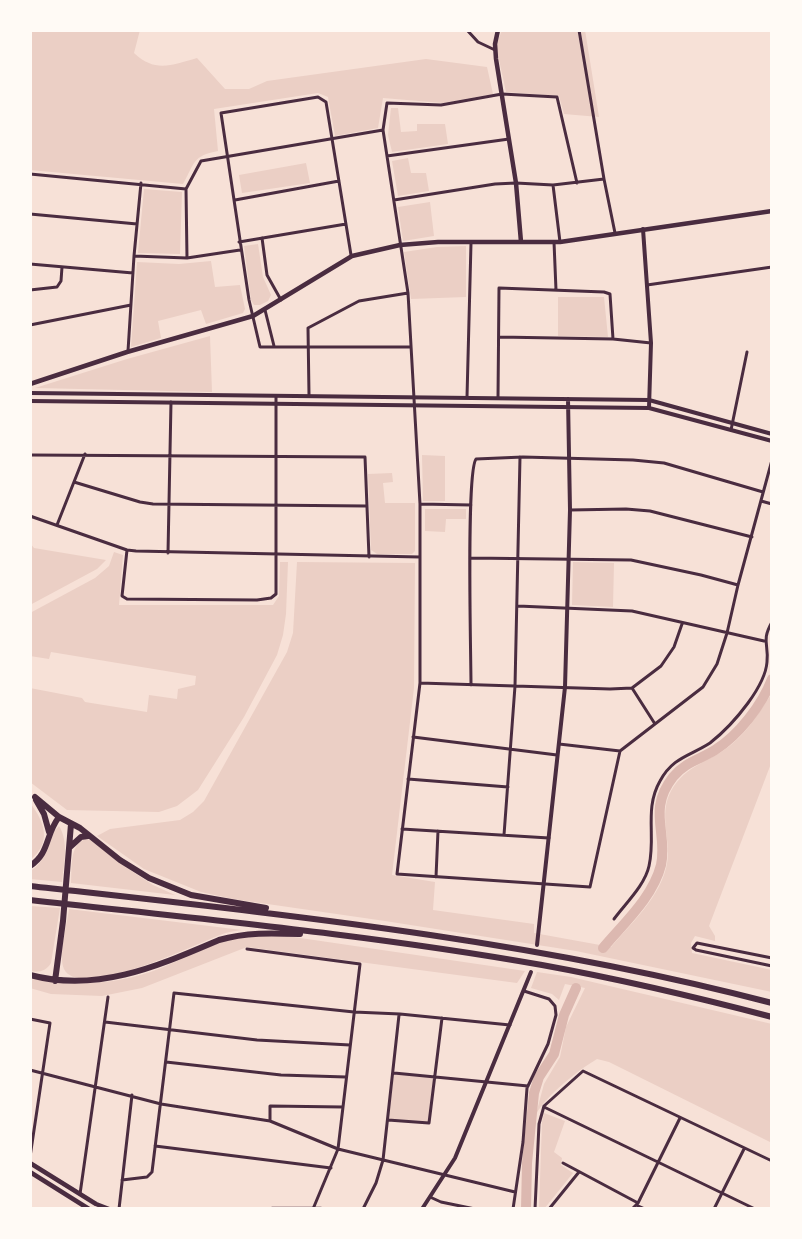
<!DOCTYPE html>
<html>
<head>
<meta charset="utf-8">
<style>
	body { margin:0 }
	#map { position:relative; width:802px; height:1239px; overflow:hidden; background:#f7e1d7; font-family:Merriweather,serif }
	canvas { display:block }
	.frame { position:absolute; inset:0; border:32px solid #fffaf5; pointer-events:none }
</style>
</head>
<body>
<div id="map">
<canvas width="802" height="1239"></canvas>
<div class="frame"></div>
</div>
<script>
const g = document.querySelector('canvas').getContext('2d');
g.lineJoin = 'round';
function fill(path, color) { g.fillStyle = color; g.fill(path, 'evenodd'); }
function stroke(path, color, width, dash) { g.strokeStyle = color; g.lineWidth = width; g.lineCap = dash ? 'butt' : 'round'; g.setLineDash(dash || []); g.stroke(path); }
fill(new Path2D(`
	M30 30H140L134 53C155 73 172 65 197 58L225 89H249L267 81 426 59 487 67 493 94 443 103 383 98 378 128 335 136 328 97 318 93 214 109 218 151C192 156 195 163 183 184L30 170Z
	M502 30H585L599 117 564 114 559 96 506 92 496 46Z
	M391 108H398L401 132 417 131V124H445L448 144 392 152 388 135Z
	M408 158 411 173H426L429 191 398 196 392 161Z
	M306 163 310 183 242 193 239 175Z
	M144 189 182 192 180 254 138 253Z
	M430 202 434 236 403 241 398 207Z
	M258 244 263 277 271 295 268 301 260 305H254L251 300 244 246Z
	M466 246V297L411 299 404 252 437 247Z
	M211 261 215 287 240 285 245 309 243 313 206 324 201 310 158 321 161 338 131 347 137 262 179 264Z
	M558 297H604L608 337 558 336Z
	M210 336 212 392 35 388 127 359Z
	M422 455 445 456V501H423Z
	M392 473 393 482 383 483 385 503H415V551L412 554H377L371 550 368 474Z
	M425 509H466V519H446L445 532 425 531Z
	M30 543 34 548 106 560 97 569 30 605Z
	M114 552 123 555 119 605H273L279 596 280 562H288L286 614 283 635 277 655 244 717 198 790 177 806 159 812 67 810 30 782V688L82 698 85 702 147 712 149 695 177 699 178 689 195 685 196 676 51 652 49 659 30 656V613L95 578 109 566Z
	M297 562 415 563 414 688 392 875 435 882 433 910 534 924V933L611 947C634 920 667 891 668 854 668 832 660 812 671 791 686 764 711 762 732 744 749 730 760 711 772 693V761L709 926 715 936V941L695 936 691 943 692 953 772 970V992L576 951 385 921 233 899 201 892 144 869 97 836 110 829 180 820 193 812 204 801 287 652 293 633Z
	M573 562 614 563 613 607 572 605Z
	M30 803C45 822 52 843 30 860Z
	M59 826C69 842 64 864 62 882L30 879V871C49 861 45 839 59 826Z
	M85 839 90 840 127 868 153 885 175 895 71 883C72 868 69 846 85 839Z
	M30 906 60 908 51 963C46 971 39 973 30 971Z
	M69 909 242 930C235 931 227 932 220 935 196 944 80 1001 64 969 58 956 67 924 69 909Z
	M280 935 525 971 517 983 247 947 142 988 102 996 51 994 30 988V978C75 987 118 985 161 968 186 958 211 943 238 938 252 935 266 936 280 935Z
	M537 972 571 977 772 1024V1143L609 1062 597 1059C577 1071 548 1094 536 1114L544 1084 560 1057 566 1027 585 988 565 984 559 1000 552 994 531 988Z
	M394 1073 435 1076 429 1123 388 1120Z
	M544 1113 565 1121 554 1152 562 1158 561 1165 573 1173 544 1209H539L542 1122Z`), '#ebcfc5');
stroke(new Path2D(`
	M603 948C624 923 653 897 661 865 668 833 647 810 673 777 685 762 701 759 715 750 739 735 762 705 772 679
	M526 1209 527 1163 534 1093 539 1077 554 1054 564 1015 576 988`), '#dcb8b0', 10);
stroke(new Path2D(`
	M467 30 478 42 495 50
	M579 30 604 179 615 233
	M387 156 509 139
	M30 174 186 189
	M577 183 557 97 502 94 441 105 387 103 383 130 408 293 420 504V683L397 874 590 887 620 751 703 687 717 664 727 633 738 585 772 460
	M553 185 560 242
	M235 200 339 181
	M394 200 495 184 516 183 553 185 604 179
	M30 214 137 224
	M262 238 267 275 281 300
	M239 242 346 224
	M554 242 556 290
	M240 250 187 258 186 189 201 161 383 130
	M351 255 326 102 318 97 221 113 249 300 260 347H411
	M134 256 187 258
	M30 264 133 273
	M647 285 772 267
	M30 290 57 287 61 281 62 267
	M265 310 274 346
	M30 325 131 305
	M499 337 613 339 651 343
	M128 351 134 256 141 183
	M309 395 308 328 359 301 408 293
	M467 397 471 243
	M498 398 499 288 604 292 610 294 613 339
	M731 430 747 352
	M30 455 365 457 369 557
	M74 482 140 502 153 504 366 506
	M761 501 772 504
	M420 504 471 505
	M570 510 626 509 650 511 752 537
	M30 516 127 550 136 551 420 557
	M57 525 85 454
	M127 550 122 596 127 599 257 600 271 598 276 594V396
	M168 553 171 402
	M471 558 631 560 701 575 738 585
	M518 606 632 611 764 641
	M420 683 610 689 632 688 661 666 674 647 682 624
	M471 685C471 654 466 473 476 459L523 457 633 460 664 463 763 492
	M632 688 655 724
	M413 737 557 755
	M559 744 620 751
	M408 779 508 787
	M402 829 549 838
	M504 835 515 686 520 457
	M436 877 438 831
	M614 919C625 904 645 885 649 866 656 836 644 809 660 781 673 757 690 756 710 743 724 732 737 718 748 703 756 692 766 676 767 662 769 644 761 641 772 622
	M247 949 360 964 338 1149 313 1209
	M772 958 697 943 693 948 696 950 772 966
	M30 1019 50 1023 30 1157
	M105 1022 257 1040 350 1045
	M166 1062 281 1075 346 1077
	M30 1070 161 1104 270 1121 338 1149 515 1192
	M394 1073 528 1086
	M544 1107 755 1209
	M388 1120 429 1123 442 1018
	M270 1121V1106L343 1107
	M155 1146 331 1168
	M563 1163 638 1203
	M122 1180 147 1177 152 1172 174 993 354 1012 400 1014 510 1025
	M80 1194 108 997
	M430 1197 441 1202 475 1209
	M636 1205 645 1209
	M119 1209 132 1095
	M363 1209 376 1183 383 1160 399 1015
	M513 1209 523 1142 527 1088 548 1044 556 1015 555 1006 549 999 524 991
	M535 1209 539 1124 544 1106 583 1071 772 1161
	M549 1209 579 1172
	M632 1209 638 1203 680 1118
	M714 1209 744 1149`), '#4a2c40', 3);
stroke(new Path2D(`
	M643 229 651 343 649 408
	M30 393 649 400 772 434
	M30 401 649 408 772 441
	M537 945 565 687 570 510 568 399
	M422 1209 455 1158 531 972`), '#4a2c40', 4);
stroke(new Path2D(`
	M498 30 495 44 496 59 516 183 521 242
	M30 384 127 352 253 316 352 256 400 245 438 242H560L772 211
	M30 1163 96 1204 109 1209
	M30 1172 89 1209
	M272 1209H321`), '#4a2c40', 4.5);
stroke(new Path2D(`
	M35 797 59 817 80 828 120 860 149 878 191 895 266 908
	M36 800 44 814 49 832
	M70 847 81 837 88 836
	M30 866C50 853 45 835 59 817
	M30 886C279 914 529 939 772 1003
	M30 900C201 919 373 935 542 965 619 979 696 997 772 1017
	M30 975C98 993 158 966 219 940 246 932 272 933 300 934
	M55 981 63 921 71 824`), '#4a2c40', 6);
</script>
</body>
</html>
